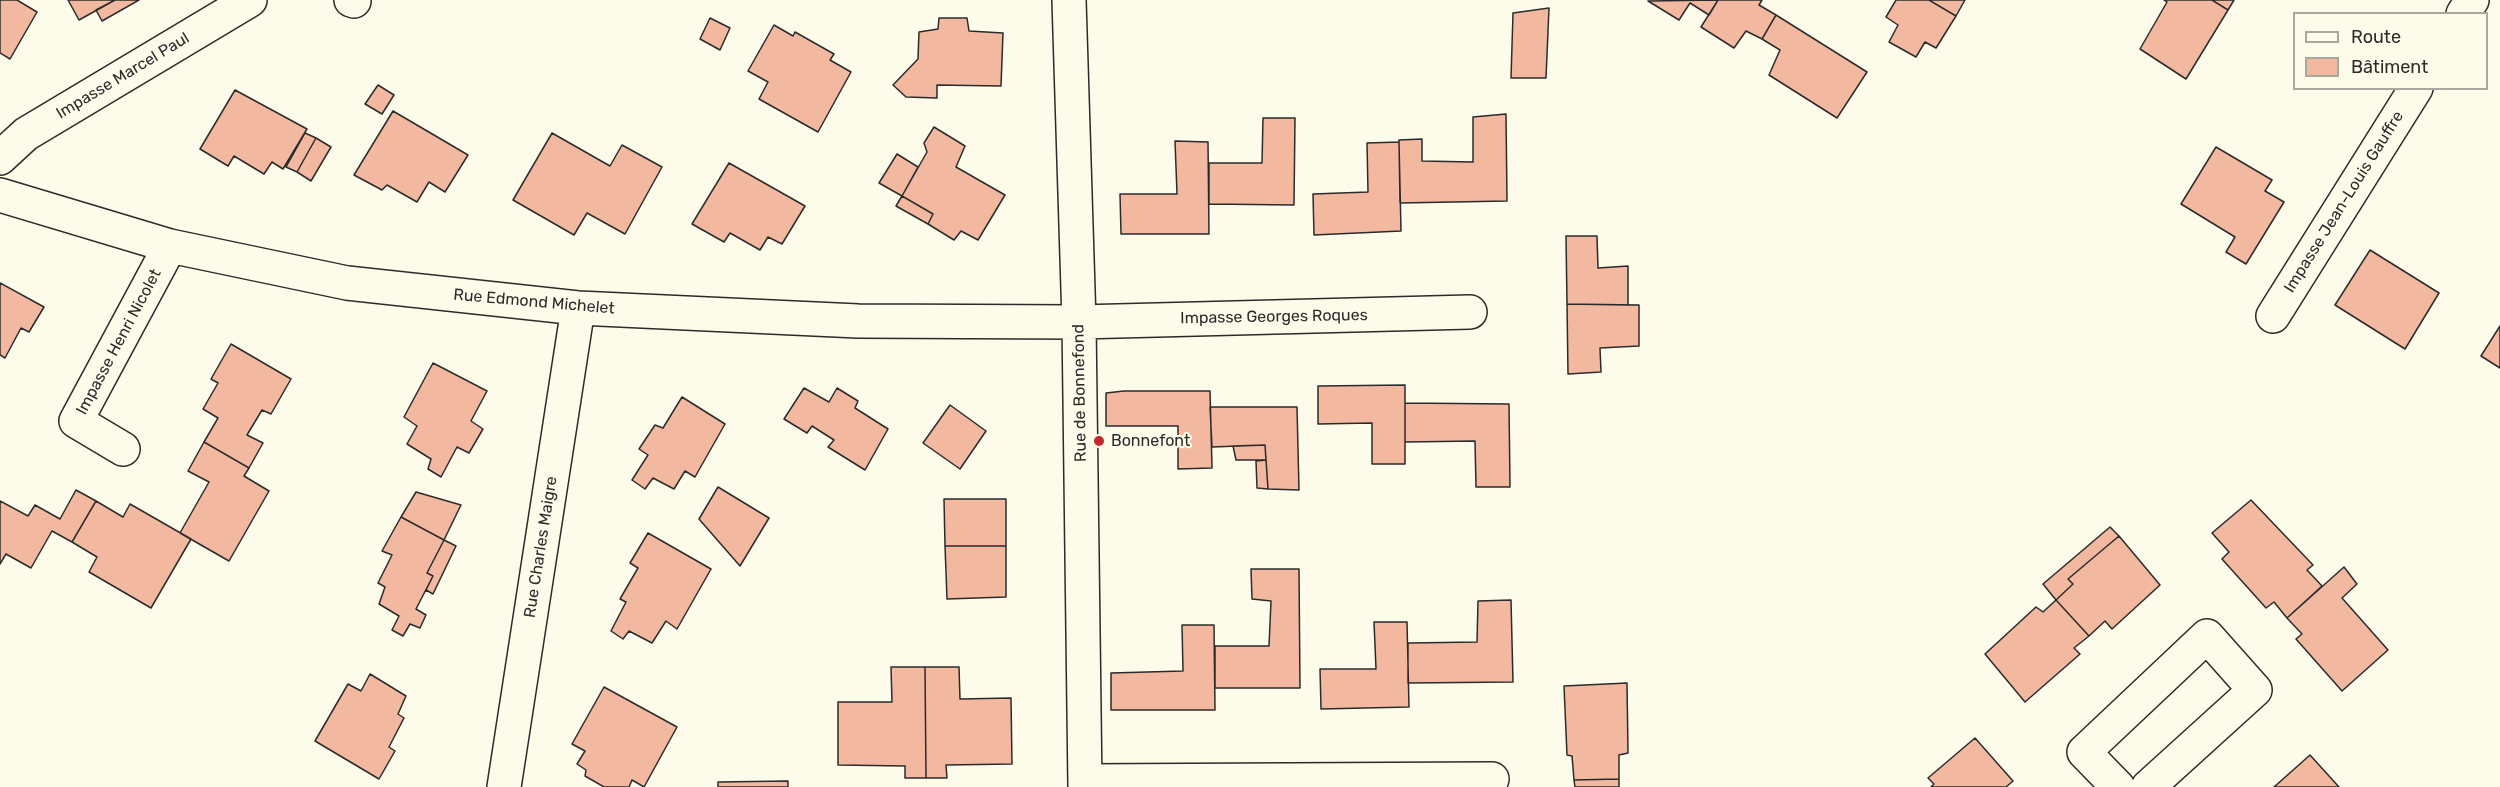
<!DOCTYPE html>
<html>
<head>
<meta charset="utf-8">
<style>
	body { margin:0 }
	#map { position:relative; width:2500px; height:787px; overflow:hidden; background:#fdfbea; font-family:Rubik,sans-serif }
	canvas { display:block }
	.legend { position:absolute; left:2293px; top:12px; width:195px; height:78px; box-sizing:border-box; background:#fdfbea; border:2px solid #a9a89e; margin:0; padding:8px 10px; list-style:none; font-size:18px; color:#2b2b2b }
	.legend li { display:flex; align-items:center; gap:12px; height:30px }
	.legend b { width:30px; border:2px solid #a9a89e }
</style>
</head>
<body>
<div id="map">
<canvas width="2500" height="787"></canvas>
<ul class="legend">
<li><b style="height:8px;background:#fdfbea"></b>Route</li>
<li><b style="height:16px;background:#f2b8a0"></b>Bâtiment</li>
</ul>
</div>
<script>
const g = document.querySelector('canvas').getContext('2d');
g.lineJoin = 'round';
function fill(path, color) { g.fillStyle = color; g.fill(path, 'evenodd'); }
function stroke(path, color, width, dash) { g.strokeStyle = color; g.lineWidth = width; g.lineCap = dash ? 'butt' : 'round'; g.setLineDash(dash || []); g.stroke(path); }
function label(font, color, halo, rows, align = 'center') {
  g.font = font + ' Rubik,sans-serif'; g.lineWidth = 4.5; g.setLineDash([]); g.textBaseline = 'middle'; g.strokeStyle = halo; g.fillStyle = color; for (const [text, x, y, turn = 0] of rows) {
    g.save(); g.translate(x, y); g.rotate((+turn || 0) * Math.PI / 180); g.textAlign = isNaN(turn) ? turn : align; if (halo) g.strokeText(text, 0, 0); g.fillText(text, 0, 0); g.restore();
  }
}
const building = new Path2D(`
	M0 0H17L37 12 10 59 0 53Z
	M68 0H115L79 20Z
	M115 0H139L102 21 96 10Z
	M1718 0 1709 15 1690 3 1679 20 1648 1Z
	M1718 0H1762L1759 5 1776 15 1762 39 1746 31 1734 48 1701 27Z
	M1896 0H1929L1956 16 1936 48 1925 42 1916 57 1889 42 1898 25 1886 17Z
	M1929 0H1965L1956 16Z
	M2164 0H2212L2228 10 2186 79 2140 49 2167 2Z
	M2212 0H2234L2228 10Z
	M1549 8 1546 78H1511L1513 13Z
	M1776 15 1867 72 1837 118 1769 75 1780 50 1762 39Z
	M710 18 730 28 720 50 700 39Z
	M939 18H967L969 31 1003 33 1001 86 937 85V98L906 97 893 85 918 59 919 32 938 29Z
	M774 25 793 36 795 32 834 54 830 60 851 72 818 132 759 99 768 82 748 71Z
	M378 85 394 95 382 114 365 104Z
	M235 90 307 129 283 169 272 162 264 174 234 156 228 166 200 149Z
	M393 111 468 155 445 192 429 182 417 202 387 185 382 190 354 175Z
	M1506 114 1507 201 1400 203 1399 140 1422 139V161L1473 162V117Z
	M1263 118H1295L1294 205 1209 204V163H1262Z
	M934 127 965 146 956 167 1005 195 978 240 961 231 954 240 928 224 933 214 902 196 927 152 924 143Z
	M305 133 316 138 297 172 286 167Z
	M552 133 610 166 622 145 662 167 625 234 587 213 574 235 513 200Z
	M316 138 331 147 311 181 297 172Z
	M1175 141 1208 142 1209 234H1121L1120 194H1177Z
	M1399 142 1401 231 1314 235 1313 194 1368 192 1367 143Z
	M2216 147 2272 180 2265 191 2284 202 2246 264 2226 252 2235 237 2181 204Z
	M897 154 918 167 902 196 879 183Z
	M729 163 805 206 782 244 768 237 760 250 730 233 724 242 692 224Z
	M902 196 933 214 928 224 896 206Z
	M1566 236H1597L1598 268 1628 266V305L1567 304Z
	M2370 250 2439 293 2405 349 2335 305Z
	M0 283 44 307 29 332 21 328 5 358 0 355Z
	M1567 304 1639 305V346L1600 348 1601 372 1568 374Z
	M2500 326V368L2481 356Z
	M231 344 291 379 271 414 262 410 247 435 263 443 249 468 204 442 218 418 203 409 218 383 211 379Z
	M433 363 487 391 471 421 483 429 469 453 457 447 441 477 428 469 431 459 407 444 417 426 404 417Z
	M1405 385V464H1372V423L1318 424V386Z
	M804 388 829 402 837 388 858 401 855 408 888 429 865 470 828 447 834 440 812 426 807 433 784 419Z
	M1124 391H1210L1212 468 1178 469V426H1106V393Z
	M682 397 725 424 695 477 685 471 674 489 653 478 645 489 632 480 648 455 639 449 655 425 663 428Z
	M1405 403 1509 404 1510 487H1476L1475 441 1405 442Z
	M950 405 986 431 960 469 923 443Z
	M1210 407H1297L1299 490 1268 489 1265 445 1212 447Z
	M204 442 249 468 244 476 269 491 229 561 180 533 209 482 188 471Z
	M1265 445 1266 460H1236L1233 446Z
	M1266 460 1268 489 1257 488 1256 461Z
	M718 487 769 518 740 566 699 519Z
	M76 490 96 501 72 542 52 531 31 568 6 554 0 564V501L28 516 35 505 60 519Z
	M416 492 461 505 444 540 401 517Z
	M944 499H1006V546H945Z
	M2251 500 2313 565 2307 570 2322 586 2287 618 2274 602 2266 608 2222 559 2229 552 2212 533Z
	M96 501 123 517 130 504 191 539 151 608 89 572 97 557 72 542Z
	M401 517 444 540 427 573 433 576 416 609 426 615 420 628 410 624 403 636 392 630 399 616 379 604 385 587 378 583 392 555 382 551Z
	M2110 527 2119 536 2068 579 2073 584 2056 600 2043 584Z
	M648 533 711 569 677 629 666 621 652 643 629 631 623 639 611 631 626 602 620 599 638 568 630 563Z
	M2119 536 2160 585 2112 629 2105 621 2089 636 2056 600 2073 584 2068 579Z
	M444 540 456 546 433 594 426 590 433 576 427 573Z
	M945 546H1006V597L947 599Z
	M2344 567 2357 584 2342 598 2388 650 2342 691 2296 639 2302 634 2287 618Z
	M1251 569H1299L1300 688H1215V646H1269L1271 601 1252 599Z
	M1511 600 1513 682 1408 683V643L1477 642 1478 601Z
	M2056 600 2089 636 2074 648 2080 654 2025 702 1985 654 2036 607 2043 612Z
	M1374 622H1407L1409 707 1321 709 1320 669H1376Z
	M1182 625H1214L1215 710H1111V673L1183 671Z
	M891 667H925L926 778H905V766L838 765V702H892Z
	M925 667H959L960 699 1011 698 1012 764 946 765 947 778H926Z
	M370 674 406 696 398 714 404 718 389 747 395 751 379 779 315 741 348 684 361 691Z
	M1627 683 1628 753 1619 755V779L1574 780 1572 756 1567 755 1564 686Z
	M604 687 677 727 644 787 632 780 629 787H604L585 776 586 770 577 764 585 751 572 744Z
	M1975 738 2013 781 2006 787H1931L1934 784 1928 778Z
	M2310 755 2339 787H2274Z
	M1619 779V787H1575L1574 780Z
	M788 781V787H718V782Z`);
fill(building, '#f2b8a0');
stroke(building, '#2b2b2b', 1.5);
const street = new Path2D(`
	M351 0 354 1
	M1069 0 1079 322 1085 787
	M2463 14 2472 0
	M0 158 26 134 250 0
	M0 195 170 246 347 283 578 308 858 321 1079 322 1470 312
	M2273 316 2416 88
	M123 449 76 421 170 246
	M1085 781 1492 779
	M504 787 578 308
	M2118 787 2084 752 2207 636 2255 690 2148 787`);
stroke(street, '#2b2b2b', 36);
stroke(street, '#fdfbea', 33);
for (const [x, y, r, color] of [
	[1099,441,6,"#c62828"]
]) { const dot = new Path2D(); dot.arc(x, y, r, 0, 2 * Math.PI); g.fillStyle = color; g.fill(dot); stroke(dot, '#fdfbea', 2); }
label('16px', '#2b2b2b', '#fdfbea', [
	["Impasse Marcel Paul",123,76,-31],
	["Impasse Jean-Louis Gauffre",2344,202,-58],
	["Rue Edmond Michelet",534,302,5],
	["Impasse Georges Roques",1274,317,-1],
	["Impasse Henri Nicolet",119,342,-62],
	["Rue de Bonnefond",1080,393,-91],
	["Rue Charles Maigre",541,547,-81]
]);
label('16px', '#2b2b2b', '#fdfbea', [
	["Bonnefont",1111,441]
], 'left');
</script>
</body>
</html>
